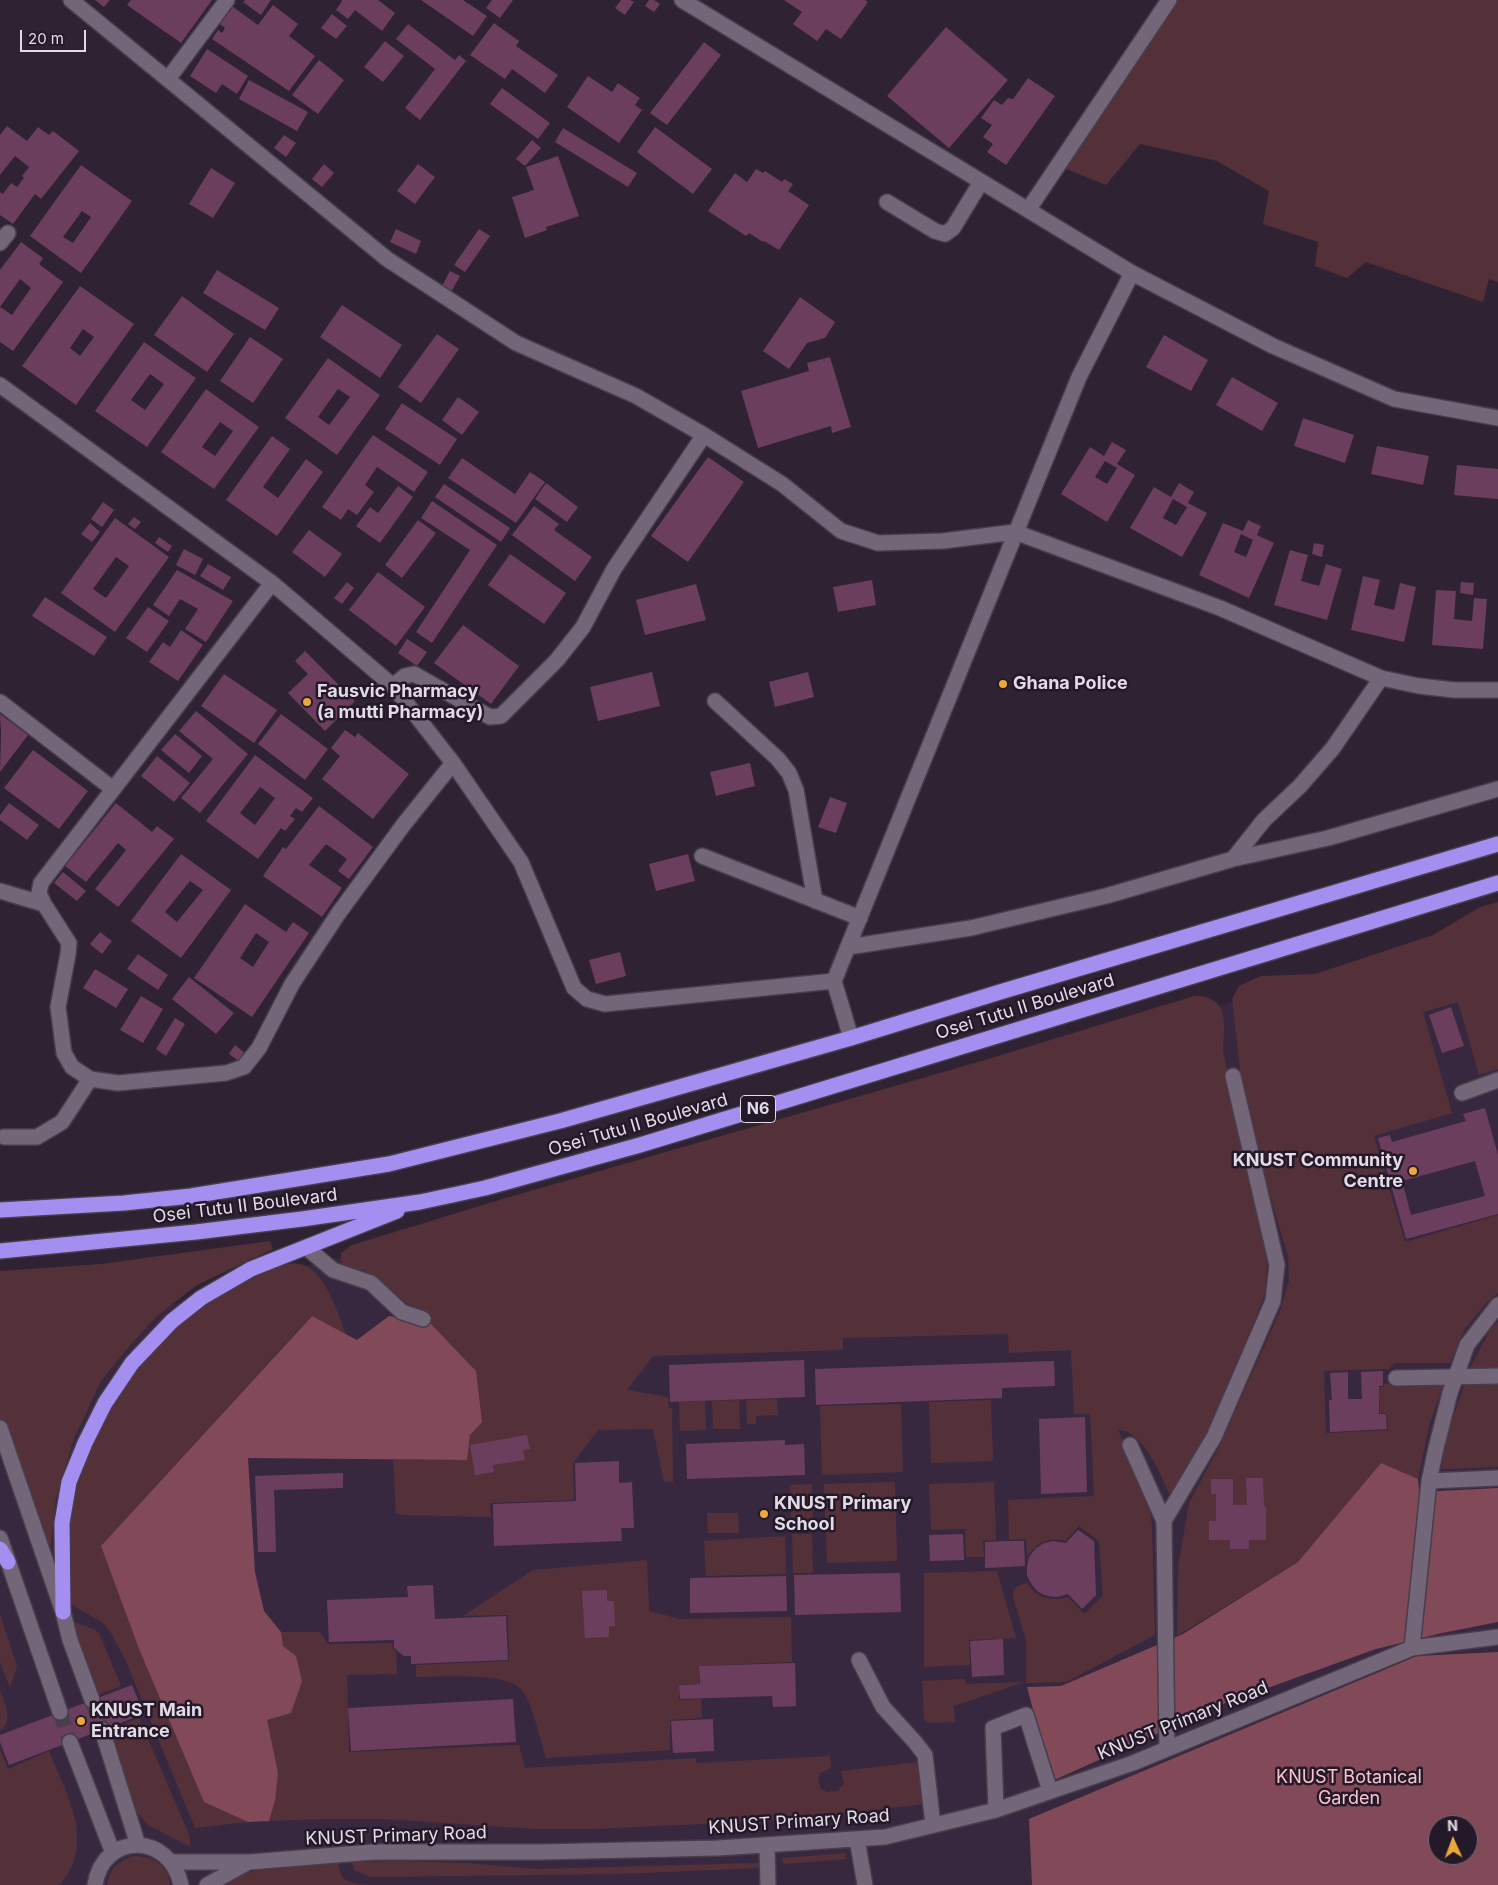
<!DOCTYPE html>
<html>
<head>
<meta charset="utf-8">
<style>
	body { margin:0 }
	#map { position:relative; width:1498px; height:1885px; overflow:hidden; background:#2e2233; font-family:Inter,sans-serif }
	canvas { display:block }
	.north { position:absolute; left:1428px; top:1815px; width:50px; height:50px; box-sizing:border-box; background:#241929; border:1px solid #706775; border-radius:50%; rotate:358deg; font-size:14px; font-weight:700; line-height:20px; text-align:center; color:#e3dbe6 }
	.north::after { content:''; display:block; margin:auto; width:18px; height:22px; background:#eba939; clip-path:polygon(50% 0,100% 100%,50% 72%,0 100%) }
	.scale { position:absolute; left:20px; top:30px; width:66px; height:22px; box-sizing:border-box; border:2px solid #e3dbe6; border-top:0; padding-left:6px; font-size:15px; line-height:18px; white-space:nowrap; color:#e3dbe6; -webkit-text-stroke:4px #241929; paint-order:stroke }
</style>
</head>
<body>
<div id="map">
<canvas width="1498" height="1885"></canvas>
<div class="north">N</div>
<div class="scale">20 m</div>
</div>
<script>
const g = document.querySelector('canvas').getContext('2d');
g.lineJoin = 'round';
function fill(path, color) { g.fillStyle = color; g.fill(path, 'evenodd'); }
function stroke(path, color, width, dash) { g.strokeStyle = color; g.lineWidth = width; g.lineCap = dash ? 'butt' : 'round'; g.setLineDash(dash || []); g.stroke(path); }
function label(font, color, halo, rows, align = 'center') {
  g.font = font + ' Inter,sans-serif'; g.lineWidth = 5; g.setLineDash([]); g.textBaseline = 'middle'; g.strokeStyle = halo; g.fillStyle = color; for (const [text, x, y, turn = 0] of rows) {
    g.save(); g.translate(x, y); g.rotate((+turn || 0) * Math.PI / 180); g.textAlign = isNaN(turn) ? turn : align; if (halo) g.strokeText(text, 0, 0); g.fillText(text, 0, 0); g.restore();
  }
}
fill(new Path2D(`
	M1498 926V1885H0V1327L86 1329ZM1438 1825H1468V1855H1438Z`), '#38283f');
fill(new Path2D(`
	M1177 0H1498V282L1489 279 1483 302 1366 262 1347 278 1315 266 1318 242 1263 224 1269 191 1217 161 1140 144 1106 185 1064 168Z
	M1498 902V1069L1479 1075 1458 1002 1423 1012 1452 1113 1374 1136 1405 1242 1498 1215V1293L1486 1303 1464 1330 1450 1363H1394L1389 1369 1324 1371 1326 1433 1388 1430 1387 1413H1380L1379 1387H1384V1384L1445 1381 1430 1422 1418 1479 1381 1463 1298 1562 1177 1636 1178 1567 1189 1503 1219 1447 1281 1309 1289 1280 1288 1256 1260 1162 1241 1078 1232 999 1239 986 1261 976 1315 974 1433 935 1480 907Z
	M1194 996C1231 996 1224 1026 1223 1052L1265 1240 1267 1268 1265 1293 1256 1317 1214 1415 1200 1451 1171 1497C1161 1477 1144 1430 1118 1430L1148 1494 1152 1526 1155 1635 1066 1682 1026 1683V1640L1013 1597C1013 1586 1018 1586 1027 1583 1037 1598 1051 1602 1068 1597L1084 1614 1103 1596 1099 1541 1079 1526 1065 1541C1049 1536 1037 1543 1027 1556L1026 1539 1009 1540 1008 1500 1094 1496 1090 1414H1074L1071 1350 1009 1353 1008 1334 843 1338V1350L653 1356 627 1390 668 1397 669 1408H672L673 1482H664L653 1429 598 1430 573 1463 574 1500 490 1503 491 1517 403 1515 396 1513 393 1460H467L476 1371 431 1324 390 1289 364 1270 345 1268 341 1262V1253L352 1245 506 1198 985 1060Z
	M270 1241 273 1249 197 1285 156 1317 130 1345 101 1381 73 1441 56 1498 49 1560 0 1422V1271L101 1264Z
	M280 1264C286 1264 293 1263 300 1264 324 1268 338 1314 346 1334L311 1316 101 1546 139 1649 204 1801 248 1822 195 1828 125 1659 111 1633 103 1623 71 1604C70 1568 66 1526 75 1490 89 1434 142 1353 187 1317 195 1311 205 1306 213 1301 235 1287 256 1274 280 1264Z
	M1498 1322V1467L1442 1469 1444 1444 1471 1366 1491 1328Z
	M777 1399 778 1415 756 1416V1424H747L746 1400Z
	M739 1400 740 1429H713L712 1401Z
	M991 1400 993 1461 931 1463 929 1402Z
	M705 1401 706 1430 680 1431 679 1402Z
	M901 1404 903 1472 822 1475 820 1406Z
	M895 1482 897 1561 827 1563 824 1484Z
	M994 1482 996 1540 983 1541 984 1557H966L965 1529 931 1530 929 1484Z
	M812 1484 813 1528 791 1529 790 1485Z
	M707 1513H738L739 1533H708Z
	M792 1534H812L813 1573H793Z
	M785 1536 786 1574 706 1576 704 1541Z
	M647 1560 649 1611 680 1619 791 1617 792 1662 699 1666V1684H679V1700L701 1699 702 1718 670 1720V1750L546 1758C541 1742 531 1699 521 1689 505 1672 441 1677 416 1677V1665L509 1661 508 1615 463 1616 533 1570Z
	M997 1571 1016 1638 969 1640 970 1665 924 1667V1573Z
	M0 1614 17 1666 10 1688 0 1662Z
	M73 1622 94 1629 99 1633 121 1686 95 1696Z
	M281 1632H320L328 1644 392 1643 393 1649 396 1652 397 1674 347 1675 349 1752 519 1745 525 1768 696 1758V1763L830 1756 831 1768 820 1773 818 1780 821 1789 827 1792 838 1791 844 1784 841 1771 919 1762 925 1804 787 1820 594 1829H536L384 1819H323L269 1821 275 1801 267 1720 290 1712 296 1656 283 1646Z
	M965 1679 966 1684 1024 1682 954 1706 955 1722 929 1723 924 1719 922 1681Z
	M0 1691C5 1703 14 1721 0 1731Z
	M139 1718 188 1832 191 1844 188 1846 148 1825 136 1811 108 1731Z
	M0 1749 8 1769 49 1751C63 1787 88 1827 72 1866 69 1872 64 1879 60 1885H0Z
	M846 1853V1859L784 1864 782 1858Z
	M133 1856C152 1856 168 1864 170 1885H107C109 1869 118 1861 133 1856Z
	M397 1861 468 1863 536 1869 758 1863 759 1868 618 1874 370 1877 354 1870 352 1862Z
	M338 1863 342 1878 356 1884 370 1885H225C257 1862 301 1865 338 1863Z`), '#543139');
fill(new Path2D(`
	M312 1316 357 1340 389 1316 431 1324 476 1371 482 1422 470 1435 467 1460 248 1458 255 1572 264 1611 281 1632 283 1646 296 1656 302 1681 291 1713 267 1720 278 1773 275 1801 269 1821 248 1822 204 1802 139 1649 101 1546Z
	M1381 1463 1418 1479 1419 1492 1498 1488V1622L1442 1633 1376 1649 1223 1704 1052 1781 1027 1687 1061 1686 1183 1634 1298 1562Z
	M1498 1652V1885H1032L1029 1819 1417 1656ZM1438 1825H1468V1855H1438Z`), '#824a58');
fill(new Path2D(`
	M95 0H110L104 7Z
	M131 0H212L181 43 127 5Z
	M245 0H271L261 15 243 2Z
	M341 0H378L395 13 382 31 355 10 348 19 336 10 342 1Z
	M421 0H463L487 16 473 36Z
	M492 0H513L500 18 486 8Z
	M621 0H630L634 2 625 15 615 8Z
	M649 0H654L660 4 654 12 645 6Z
	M784 0H865L868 2 841 39 826 29 817 41 793 24 802 12Z
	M229 4 258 25 273 5 298 24 289 36 315 56 289 91 212 39 218 30 222 33 225 28 217 22Z
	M332 14 347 26 336 39 321 28Z
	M494 23 519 41 516 46 558 75 545 93 512 69 505 79 470 55Z
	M408 24 455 60 459 55 466 61 420 120 405 108 435 69 396 39Z
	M946 27 1008 80 949 148 887 96Z
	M385 41 404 56 383 82 364 67Z
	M704 42 721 55 667 125 650 113Z
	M207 49 248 76 237 94 222 84 216 93 190 76Z
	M319 60 344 80 318 114 292 95Z
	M588 76 612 92 618 83 640 98 635 105 642 110 619 143 567 107Z
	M1028 78 1055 96 1006 165 987 152 993 144 983 137 992 125 981 118 994 100 1002 105 1008 98 1013 99Z
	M249 80 308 112 297 131 239 99Z
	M502 88 550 123 538 139 490 104Z
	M7 126 27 141 38 127 49 135 53 131 79 151 41 199 35 194 13 224 0 215V192L3 194 11 183 17 187 24 178 22 176 29 167 15 156 0 175V135Z
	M655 127 712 169 693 194 637 152Z
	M563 128 637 173 628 187 555 142Z
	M284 135 296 143 286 157 274 148Z
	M532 140 541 148 525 166 516 159Z
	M558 156 579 216 546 227 547 230 525 238 512 197 534 190 526 167Z
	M324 164 334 173 322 187 312 179Z
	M418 164 435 177 415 204 397 191Z
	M81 165 132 201 81 273 30 236ZM82 211 91 217 73 243 63 237Z
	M211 168 235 183 213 218 189 204Z
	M756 169 763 173 765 171 782 182 784 179 793 184 788 191 809 205 779 250 764 241 763 242 749 233 746 236 708 211 735 173 747 182Z
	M396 229 421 241 416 254 390 242Z
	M479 229 490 236 465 272 454 265Z
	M21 242 43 258 39 264 63 282 13 351 0 342V270ZM20 279 31 288 12 315 0 307Z
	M217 270 279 308 265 330 203 293Z
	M450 271 460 276 451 292 442 286Z
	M80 286 134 324 76 405 22 366ZM83 329 94 337 80 356 70 348Z
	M182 296 234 334 207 372 154 335Z
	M800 297 835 322 825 338 807 343 789 369 763 351Z
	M342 305 402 345 380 378 320 337Z
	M437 334 459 349 421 403 398 387Z
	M1164 335 1208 360 1191 391 1146 367Z
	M250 337 283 359 253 403 220 381Z
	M144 342 196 378 147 447 95 411ZM150 374 164 384 145 410 131 400Z
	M830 357 851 427 832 433 831 426 758 448 741 391 809 371 807 363Z
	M328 358 380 395 337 455 285 418ZM338 389 350 397 329 425 318 417Z
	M1232 377 1278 403 1262 431 1216 405Z
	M206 389 259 427 214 489 161 452ZM220 422 233 431 215 456 202 447Z
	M458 397 479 412 462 435 442 420Z
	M402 403 457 439 440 465 385 429Z
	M1303 418 1354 435 1345 463 1294 446Z
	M373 435 428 472 414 492 377 467 365 485 374 492 357 515 348 509 341 520 322 507Z
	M272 436 290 449 263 487 278 498 306 459 323 472 277 536 226 500Z
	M1112 442 1126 450 1117 464 1135 475 1107 522 1061 494 1090 447 1104 456ZM1105 461 1117 468 1107 484 1095 477Z
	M1377 446 1429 456 1423 485 1371 474Z
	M708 457 744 482 688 562 651 536Z
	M462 458 515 494 530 472 545 482 516 523 448 478Z
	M1457 465 1498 469V499L1454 495Z
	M546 483 578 507 567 522 535 499Z
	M1179 483 1194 492 1188 503 1207 513 1182 557 1130 528 1154 487 1171 497ZM1173 499 1187 507 1176 525 1163 518Z
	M444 484 510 528 501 542 435 497Z
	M398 486 413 497 380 543 356 526 370 507 378 513Z
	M432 501 497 545 432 643 416 632 470 550 421 518Z
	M103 502 114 510 102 527 91 519Z
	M534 506 559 524 554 530 592 557 575 581 512 535Z
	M134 517 141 522 135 529 128 524Z
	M115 518 169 557 115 632 61 593ZM116 557 129 566 106 598 93 589Z
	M418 520 436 533 402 578 385 565Z
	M1248 520 1261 526 1257 535 1274 543 1249 598 1199 575 1223 523 1243 531ZM1241 534 1253 540 1246 557 1234 552Z
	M90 523 100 532 92 542 81 534Z
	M309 530 342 554 325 577 292 552Z
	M159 537 172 546 168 552 155 543Z
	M1314 543 1324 545 1322 557 1312 554Z
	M184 549 203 559 195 575 176 565Z
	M1290 550 1308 555 1301 581 1319 586 1326 564 1342 569 1327 620 1274 605Z
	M510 554 566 593 544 624 488 585Z
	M208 564 231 577 223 590 200 576Z
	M177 570 233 601 206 642 185 629 198 609 180 599 169 616 153 605Z
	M378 572 425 607 396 646 349 610Z
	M1363 576 1380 580 1374 605 1394 610 1400 583 1416 587 1404 642 1351 630Z
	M872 580 876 605 838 612 833 587Z
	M347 582 354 588 342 604 334 598Z
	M1461 582 1474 583 1473 595 1460 593Z
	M696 584 706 620 645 635 636 600Z
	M1436 590 1456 591 1454 619 1472 621 1474 598 1487 599 1483 649 1432 645Z
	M45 597 107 637 94 656 32 616Z
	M148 607 169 621 147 652 126 638Z
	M463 625 519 666 491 704 434 663Z
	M181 630 203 645 178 681 149 662 163 642 170 647Z
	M407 639 427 652 417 666 398 653Z
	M305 651 355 701 325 731 288 693 308 674 295 661Z
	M652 672 660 706 598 721 590 687Z
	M808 672 814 697 775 707 769 682Z
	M224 674 277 710 254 743 201 706Z
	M196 711 248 754 200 813 181 798 213 759 179 731Z
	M0 714 28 735 0 772 1 733Z
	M281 714 328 749 305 780 258 744Z
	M345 730 355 737 358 733 409 774 373 819 322 779 340 756 331 748Z
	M175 734 202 756 189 773 161 750Z
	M33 750 88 791 59 829 4 788Z
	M255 755 313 798 302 812 296 808 290 816 295 819 285 831 281 828 258 859 206 821ZM260 787 275 798 255 825 240 813Z
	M157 756 190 783 174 802 141 776Z
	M750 763 755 786 716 796 710 772Z
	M830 797 847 803 836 833 818 827Z
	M9 803 39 825 27 840 0 820V815Z
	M116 803 152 832 157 826 174 839 118 907 95 889 126 850 118 843 86 882 65 866Z
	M319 806 373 847 349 879 338 871 347 859 326 844 309 865 342 888 322 917 263 876 283 847 286 849Z
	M181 854 231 890 181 958 131 921ZM190 881 203 890 177 922 165 912Z
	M688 854 695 881 656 891 649 864Z
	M63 872 86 891 77 901 54 883Z
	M245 904 286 932 293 922 309 933 252 1017 194 978ZM256 933 269 942 253 967 240 958Z
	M100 932 112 941 102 954 90 944Z
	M620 952 626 976 596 984 589 960Z
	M138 954 168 975 158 990 127 969Z
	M95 969 128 989 116 1008 83 988Z
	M189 977 234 1013 216 1034 172 999Z
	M141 996 163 1009 143 1043 120 1030Z
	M1451 1007 1464 1046 1442 1053 1429 1015Z
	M175 1018 185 1024 166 1056 156 1049Z
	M235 1045 246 1054 240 1062 229 1054Z
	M1485 1108 1498 1155V1214L1406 1239 1378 1138 1390 1135 1392 1142 1466 1121 1463 1114ZM1475 1161 1485 1196 1411 1215 1402 1181Z
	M804 1360 805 1397 670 1402 669 1365Z
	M1054 1361 1055 1386 1002 1388V1398L816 1405 815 1369Z
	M1383 1371V1386H1379V1414H1386L1387 1429 1330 1432 1329 1400H1332L1330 1373 1348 1372V1399H1362L1361 1372Z
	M1085 1417 1087 1492 1041 1494 1039 1419Z
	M527 1435 530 1449 523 1450 525 1460 493 1465 494 1472 475 1475 470 1445Z
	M785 1440V1445L804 1444 805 1475 687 1479 686 1444Z
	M619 1461V1483L632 1482 634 1528H621L622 1541 494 1546 493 1504 576 1501 575 1463Z
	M343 1473V1488L274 1490 276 1552H258L255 1476Z
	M1246 1478H1263L1264 1506H1266V1540H1249V1549H1230V1540H1209V1521H1216V1494H1211V1479H1233V1505H1247Z
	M1078 1530 1094 1541 1096 1595 1082 1609 1068 1594 1057 1597 1047 1596 1038 1592 1032 1585 1027 1576V1566L1029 1557 1035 1549 1044 1543 1053 1541 1066 1543Z
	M963 1534 964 1560 930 1561 929 1535Z
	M1006 1541H1024L1025 1566 985 1568V1542Z
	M900 1573 901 1612 795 1615 794 1575Z
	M786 1576 787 1611 690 1613V1578Z
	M433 1585 435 1619 506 1616 508 1660 411 1664V1656H404L394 1648V1640L329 1642 327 1600 408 1597 407 1586Z
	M607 1590V1601H614L615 1626H609V1637L585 1638 582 1591Z
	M1003 1639 1004 1675 972 1677 970 1641Z
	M795 1663 796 1706 773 1707 772 1696 680 1699 679 1685 700 1684 699 1666Z
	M132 1685 144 1714 9 1765 0 1742V1735Z
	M513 1699 516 1742 351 1751 348 1708Z
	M713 1719 714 1751 673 1753 671 1721Z`), '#6c3e5d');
stroke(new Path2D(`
	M92 1700 102 1730
	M60 1712 70 1742`), '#493e4e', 15, [15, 8]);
const minor = new Path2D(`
	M71 0 387 259 516 343 636 396 704 435 782 484 841 531 878 543 943 541 1015 532 1220 608 1381 678 1419 686 1454 690H1498
	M682 0 1132 273 1273 346 1394 399 1498 418
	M168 79 227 0
	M887 202 935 231 945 234 953 228 981 182
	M1028 210 1169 0
	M0 243 8 233
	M0 385 272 583 393 686 453 763 521 862 574 988 587 999 605 1004 834 981
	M272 583 41 883 39 893 44 904 69 943 68 954 58 1007 64 1053 72 1067 90 1079 118 1083 226 1073 244 1067 259 1048 292 984 338 914 404 824 453 763
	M393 686 405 676 414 674 490 717 501 716 557 660 583 627 614 569 704 435
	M715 701 778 759 789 773 796 790 815 901
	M0 702 113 789
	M702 856 860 918
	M1233 859 1264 820 1300 786 1333 748 1381 678
	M0 891 44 904
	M848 947 971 928 1106 896 1233 859 1328 838 1498 789
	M851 1038 834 981 1079 377 1132 273
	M1462 1093 1498 1080
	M4 1137H37L62 1122 90 1079
	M307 1248 333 1270 371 1283 402 1312 423 1319
	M1396 1378 1498 1376
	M0 1428 63 1612 70 1640 92 1700
	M1130 1445 1164 1521 1167 1749
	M1429 1481 1498 1478
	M1164 1521 1214 1437 1273 1301 1277 1265 1233 1076
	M0 1538 60 1712
	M1412 1648 1429 1481 1436 1448 1450 1393 1467 1345 1498 1305
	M859 1660 883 1707 915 1742 925 1755 933 1825
	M102 1730 138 1845
	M70 1742 113 1853
	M996 1810 993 1728 1026 1715 1050 1791
	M857 1839 865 1885
	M767 1845 768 1885
	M172 1862H250L373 1852H541L718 1848 885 1837 996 1810 1133 1763 1412 1648 1498 1637
	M95 1885C103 1832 170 1832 181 1885
	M207 1885 247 1863`);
const highway = new Path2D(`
	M0 1210 124 1203 191 1196 389 1164 560 1121 851 1038 1000 992 1498 844
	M0 1251 196 1232 302 1219 420 1202 485 1188 640 1145 1498 883
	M0 1549 8 1562
	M63 1612 62 1523 69 1482 85 1443 105 1403 132 1363 172 1321 201 1298 251 1269 397 1211`);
stroke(minor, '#473d4b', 18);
stroke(highway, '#473d4b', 18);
stroke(minor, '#736679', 15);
stroke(highway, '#a48ff1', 15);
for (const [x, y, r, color] of [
	[1003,684,5,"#eba939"],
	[307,702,5,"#eba939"],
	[1413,1171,5,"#eba939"],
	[764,1514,5,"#eba939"],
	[81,1721,5,"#eba939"]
]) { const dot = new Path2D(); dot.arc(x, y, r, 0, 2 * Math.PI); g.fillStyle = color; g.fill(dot); stroke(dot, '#241929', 2); }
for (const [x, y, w] of [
	[758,1109,35]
]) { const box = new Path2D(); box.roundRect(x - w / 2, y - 13.5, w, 27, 4); g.fillStyle = '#241929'; g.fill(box); stroke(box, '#e3dbe6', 1); }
label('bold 16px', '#e3dbe6', null, [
	["N6",758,1109]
]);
label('bold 18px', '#e3dbe6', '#241929', [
	["Ghana Police",1013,684],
	["Fausvic Pharmacy",317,692],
	["(a mutti Pharmacy)",317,713],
	["KNUST Community",1403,1161,"right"],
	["Centre",1403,1182,"right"],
	["KNUST Primary",774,1504],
	["School",774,1525],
	["KNUST Main",91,1711],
	["Entrance",91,1732]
], 'left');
label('18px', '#e3dbe6', '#241929', [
	["Osei Tutu II Boulevard",1025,1007,-17],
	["Osei Tutu II Boulevard",638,1125,-16],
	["Osei Tutu II Boulevard",245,1206,-7],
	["KNUST Primary Road",1183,1721,-22],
	["KNUST Primary Road",799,1822,-4],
	["KNUST Primary Road",396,1836,-2]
]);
label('18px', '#fac3ce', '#241929', [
	["KNUST Botanical",1349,1778],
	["Garden",1349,1799]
]);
</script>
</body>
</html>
